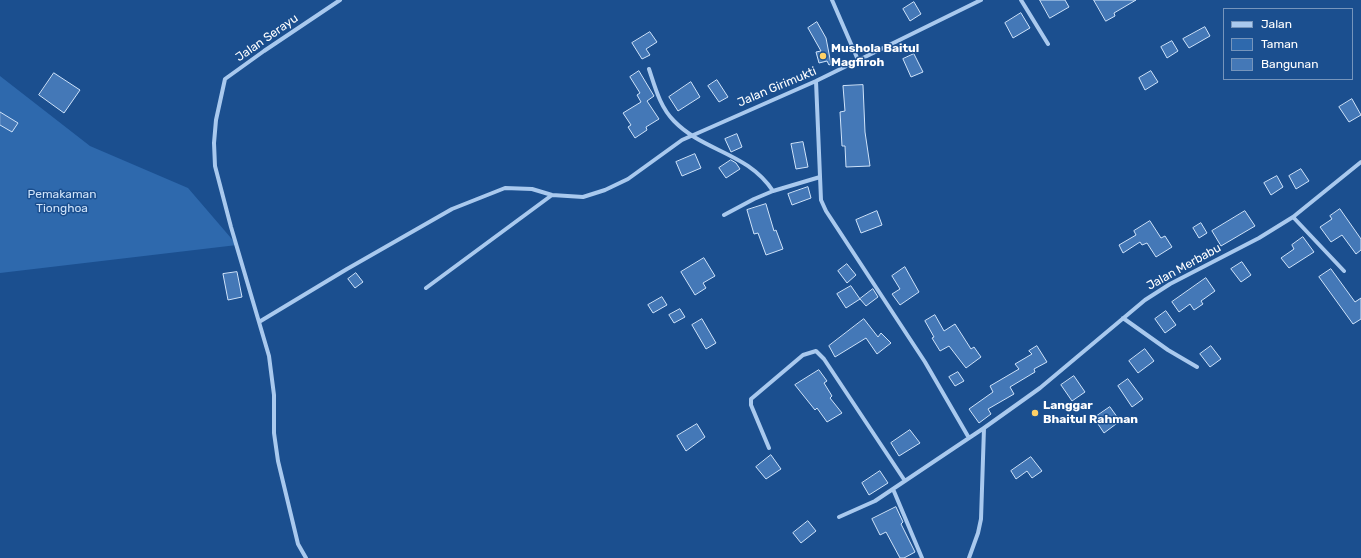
<!DOCTYPE html>
<html>
<head>
<meta charset="utf-8">
<style>
	body { margin:0 }
	#map { position:relative; width:1361px; height:558px; overflow:hidden; background:#1b4f8f; font-family:Rubik,sans-serif }
	canvas { display:block }
	.legend { position:absolute; left:1223px; top:8px; width:130px; height:72px; box-sizing:border-box; background:#1b4f8f; border:1px solid #7695bc; margin:0; padding:5px 7px; list-style:none; font-size:12px; color:#fff }
	.legend li { display:flex; align-items:center; gap:8px; height:20px }
	.legend b { width:20px; border:1px solid #7695bc }
</style>
</head>
<body>
<div id="map">
<canvas width="1361" height="558"></canvas>
<ul class="legend">
<li><b style="height:5px;background:#a9c9ee"></b>Jalan</li>
<li><b style="height:11px;background:#2e69ad"></b>Taman</li>
<li><b style="height:11px;background:#4478b7"></b>Bangunan</li>
</ul>
</div>
<script>
const g = document.querySelector('canvas').getContext('2d');
g.lineJoin = 'round';
function fill(path, color) { g.fillStyle = color; g.fill(path, 'evenodd'); }
function stroke(path, color, width, dash) { g.strokeStyle = color; g.lineWidth = width; g.lineCap = dash ? 'butt' : 'round'; g.setLineDash(dash || []); g.stroke(path); }
function label(font, color, halo, rows, align = 'center') {
  g.font = font + ' Rubik,sans-serif'; g.lineWidth = 3; g.setLineDash([]); g.textBaseline = 'middle'; g.strokeStyle = halo; g.fillStyle = color; for (const [text, x, y, turn = 0] of rows) {
    g.save(); g.translate(x, y); g.rotate((+turn || 0) * Math.PI / 180); g.textAlign = isNaN(turn) ? turn : align; if (halo) g.strokeText(text, 0, 0); g.fillText(text, 0, 0); g.restore();
  }
}
fill(new Path2D(`
	M0 76 90 146 188 188 237 245 0 273Z`), '#2e69ad');
const building = new Path2D(`
	M1040 0H1065L1069 7 1050 18Z
	M1094 0H1136L1114 13 1115 16 1106 21Z
	M914 2 921 14 910 21 903 9Z
	M1021 13 1030 28 1013 38 1005 23Z
	M817 22 826 38 831 64 829 65 827 61 819 63 816 52 821 51 808 28Z
	M1205 27 1210 36 1189 48 1183 39Z
	M650 32 657 42 646 49 650 55 642 59 632 43Z
	M1172 41 1178 51 1167 58 1161 47Z
	M914 54 923 72 911 77 903 59Z
	M639 71 654 96 647 101 659 119 646 127 647 130 635 138 628 127 631 125 623 113 641 102 637 95 640 93 630 77Z
	M1151 71 1158 82 1145 90 1139 78Z
	M54 73 80 90 64 113 39 95Z
	M717 80 728 97 719 102 708 86Z
	M691 82 700 97 678 111 669 97Z
	M863 85 865 132 870 166 846 167 845 146H842L840 112 845 111 843 86Z
	M1352 99 1361 115 1349 122 1339 107Z
	M0 112 18 123 12 132 0 125Z
	M737 134 742 147 731 152 725 139Z
	M803 142 808 167 796 169 791 144Z
	M695 154 701 168 682 176 676 162Z
	M731 160 736 163 740 169 726 178 719 168Z
	M1301 169 1309 181 1296 189 1289 176Z
	M1277 176 1283 187 1271 195 1264 183Z
	M808 187 811 198 792 205 788 194Z
	M766 204 774 231 776 230 783 249 766 255 758 233 754 234 747 210Z
	M1340 209 1361 239V250L1356 254 1342 235 1331 242 1320 227 1332 219 1330 216Z
	M877 211 882 225 861 233 856 220Z
	M1245 211 1255 226 1221 246 1212 231Z
	M1150 221 1161 238 1165 236 1172 247 1156 257 1147 243 1142 245 1140 242 1123 253 1119 245 1136 235 1134 231Z
	M1201 223 1207 233 1199 238 1193 228Z
	M1303 237 1314 252 1289 268 1281 258 1294 249 1292 245Z
	M704 258 715 276 703 283 706 288 695 295 681 272Z
	M1242 262 1251 275 1241 282 1231 269Z
	M847 264 856 275 847 283 838 271Z
	M905 267 919 292 900 305 892 294 900 289 892 276Z
	M1331 269 1355 302 1361 298V319L1353 324 1319 277Z
	M237 272 242 297 228 300 223 274Z
	M356 273 363 282 355 288 348 279Z
	M1206 278 1215 291 1201 301 1203 304 1194 310 1190 304 1179 312 1172 302Z
	M851 286 860 299 846 308 837 294Z
	M873 289 878 297 866 306 860 299Z
	M662 297 667 305 653 313 648 305Z
	M680 309 685 317 674 323 669 315Z
	M1166 311 1176 325 1165 333 1155 319Z
	M935 315 944 331 955 324 971 349 974 347 981 357 966 368 949 346 940 351 932 338 934 337 925 321Z
	M702 319 716 343 706 349 692 325Z
	M864 319 878 337 881 333 891 343 877 354 866 338 835 357 829 346Z
	M1037 346 1047 362 1034 369 1035 372 1010 387 1014 394 988 409 991 414 979 423 969 409 993 392 990 386 1019 369 1015 364 1032 354 1029 351Z
	M1211 346 1221 359 1210 367 1200 354Z
	M1145 349 1154 361 1138 373 1129 361Z
	M819 370 827 381 824 383 832 396 830 398 842 413 827 422 817 408 815 410 795 385Z
	M958 372 964 381 955 386 949 377Z
	M1074 376 1085 392 1072 401 1061 385Z
	M1128 379 1143 399 1132 407 1118 386Z
	M1110 407 1120 421 1104 433 1094 418Z
	M697 424 705 437 686 451 677 436Z
	M910 430 920 443 899 456 891 443Z
	M771 455 781 469 766 479 756 467Z
	M1031 457 1042 471 1032 478 1027 471 1016 479 1011 471Z
	M880 471 888 483 869 495 862 483Z
	M896 507 903 522 901 524 915 552 904 558H900L886 532 880 535 872 519Z
	M808 521 816 531 801 543 793 533Z`);
fill(building, '#4478b7');
stroke(building, '#cfe3fa', 1);
stroke(new Path2D(`
	M832 0 858 60
	M1021 0 1048 44
	M649 69C655 87 660 107 674 121 704 152 747 152 773 191
	M816 81 821 200 826 211 925 362 969 438 984 428 981 519 978 533 969 558
	M724 215 754 199 773 191 820 177
	M1293 217 1344 271
	M426 288 552 195
	M1123 318 1168 350 1197 367
	M259 322 347 269 452 209 505 188 532 189 552 195 583 197 605 190 628 179 682 140 816 81 981 0
	M984 428 1040 388 1145 300 1170 284 1259 238 1293 217 1361 162
	M769 448 751 405V399L803 355 816 351 824 359 905 481
	M893 489 922 558
	M839 517 875 501 969 438
	M306 558 298 544 278 461 274 433V395L269 356 231 227 215 166 214 143 216 120 225 79 264 51 340 0`), '#a9c9ee', 4);
for (const [x, y, r, color] of [
	[823,56,4,"#ffd166"],
	[1035,413,4,"#ffd166"]
]) { const dot = new Path2D(); dot.arc(x, y, r, 0, 2 * Math.PI); g.fillStyle = color; g.fill(dot); stroke(dot, '#1b4f8f', 1.5); }
label('12px', '#fff', '#1b4f8f', [
	["Jalan Serayu",267,38,-35],
	["Jalan Girimukti",777,87,-23],
	["Jalan Merbabu",1184,267,-29]
]);
label('bold 12px', '#fff', '#1b4f8f', [
	["Mushola Baitul",831,49],
	["Magfiroh",831,63],
	["Langgar",1043,406],
	["Bhaitul Rahman",1043,420]
], 'left');
label('12px', '#cfe3fa', '#1b4f8f', [
	["Pemakaman",62,195],
	["Tionghoa",62,209]
]);
</script>
</body>
</html>
